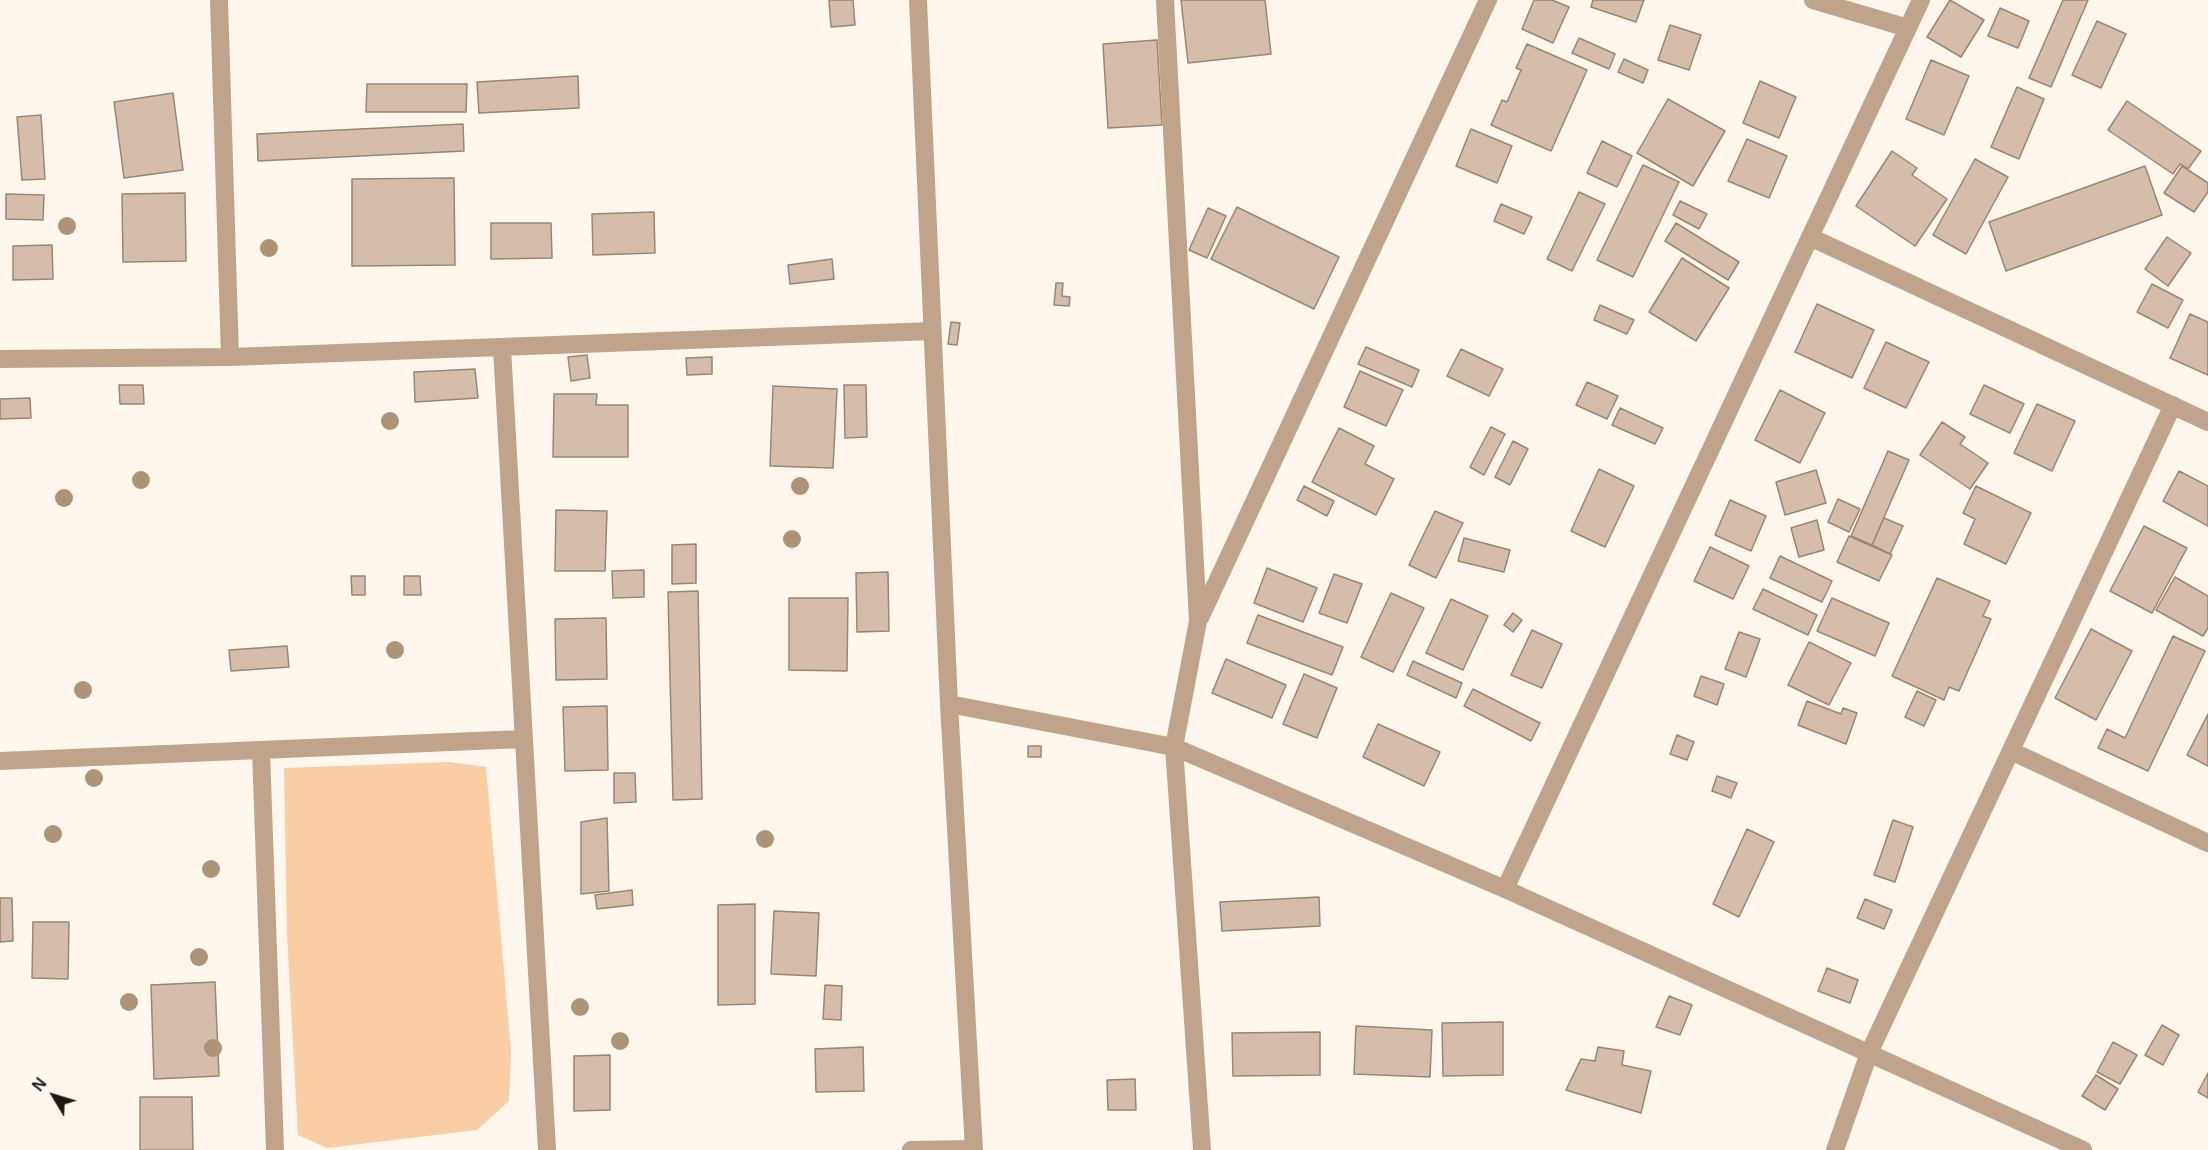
<!DOCTYPE html>
<html>
<head>
<meta charset="utf-8">
<style>
	body { margin:0 }
	#map { position:relative; width:2208px; height:1150px; overflow:hidden; background:#fff6ed; font-family:Arial,sans-serif }
	canvas { display:block }
	.north { position:absolute; left:24px; top:1066px; width:60px; height:60px; -webkit-text-stroke:4px #fff; paint-order:stroke; rotate:308deg; font-size:16px; font-weight:700; line-height:24px; text-align:center; color:#1f1710 }
	.north::after { content:''; display:block; margin:auto; width:21px; height:27px; background:#1f1710; clip-path:polygon(50% 0,100% 100%,50% 72%,0 100%) }
</style>
</head>
<body>
<div id="map">
<canvas width="2208" height="1150"></canvas>
<div class="north">N</div>
</div>
<script>
const g = document.querySelector('canvas').getContext('2d');
g.lineJoin = 'round';
function fill(path, color) { g.fillStyle = color; g.fill(path, 'evenodd'); }
function stroke(path, color, width, dash) { g.strokeStyle = color; g.lineWidth = width; g.lineCap = dash ? 'butt' : 'round'; g.setLineDash(dash || []); g.stroke(path); }
fill(new Path2D(`
	M449 762 486 767 511 1051 509 1101 477 1130 327 1148 298 1135 287 934 284 768Z`), '#facea5');
const building = new Path2D(`
	M829 0H853L855 25 831 27Z
	M1181 0H1265L1271 54 1188 63Z
	M1534 0H1552L1569 7 1553 43 1522 29Z
	M1593 0H1644L1636 22 1591 7Z
	M1950 0 1984 20 1961 57 1927 37Z
	M2063 0H2088L2051 87 2029 78Z
	M2000 8 2029 21 2018 48 1988 36Z
	M2097 21 2126 34 2101 88 2072 75Z
	M1670 25 1701 35 1689 70 1658 60Z
	M1579 38 1615 54 1609 69 1572 53Z
	M1157 40 1162 125 1108 128 1103 44Z
	M1527 44 1587 70 1551 151 1491 125 1502 100 1507 102 1521 70 1516 68Z
	M1624 59 1648 70 1643 83 1618 72Z
	M1931 60 1969 76 1944 135 1906 119Z
	M578 76 579 108 479 113 477 82Z
	M1760 81 1796 97 1779 138 1743 123Z
	M367 84H467L466 112H366Z
	M2017 87 2044 99 2019 159 1991 147Z
	M173 93 183 170 124 178 114 102Z
	M1668 99 1725 131 1693 186 1637 153Z
	M2127 101 2201 151 2188 169 2180 164 2173 174 2108 130Z
	M41 115 45 179 22 180 17 117Z
	M463 124 464 151 258 161 257 134Z
	M1471 129 1512 146 1497 183 1456 166Z
	M1747 139 1787 156 1769 198 1728 181Z
	M1602 141 1632 156 1617 187 1587 173Z
	M1892 151 1917 168 1912 175 1947 199 1915 246 1856 206Z
	M1975 159 2008 177 1966 254 1933 235Z
	M1643 165 1679 182 1633 277 1597 260Z
	M2145 166 2162 215 2006 271 1989 222Z
	M2182 166 2208 183V192L2194 212 2164 193Z
	M454 178 455 265 352 266V179Z
	M1579 192 1605 204 1572 271 1547 259Z
	M185 193 186 261 123 262 122 194Z
	M6 194 44 195 43 220 6 219Z
	M1680 201 1707 214 1699 229 1673 215Z
	M1501 204 1532 217 1524 234 1494 221Z
	M1237 207 1339 257 1314 309 1211 259Z
	M1208 208 1226 216 1207 258 1189 250Z
	M654 212 655 253 593 255 592 214Z
	M491 223H551L552 258 491 259Z
	M1676 223 1739 262 1728 280 1665 241Z
	M2167 237 2191 253 2168 286 2145 269Z
	M52 245 53 279 13 280V246Z
	M1682 258 1729 288 1696 341 1649 312Z
	M832 259 834 279 790 284 788 265Z
	M1056 283H1063L1062 296 1070 297 1069 306 1054 305Z
	M2152 284 2183 300 2168 328 2137 312Z
	M1817 304 1874 330 1852 378 1795 352Z
	M1600 305 1634 320 1627 334 1594 320Z
	M2190 314 2208 322V375L2170 358Z
	M951 322 960 323 957 345 948 344Z
	M1886 342 1929 362 1906 408 1864 388Z
	M1366 347 1419 370 1412 387 1358 364Z
	M1461 349 1503 369 1489 396 1447 376Z
	M587 355 590 378 571 381 568 357Z
	M712 357V374L687 375 686 358Z
	M475 369 478 398 415 402 414 372Z
	M1360 371 1403 390 1386 426 1344 407Z
	M1587 382 1618 396 1607 419 1576 405Z
	M119 385H143L144 404H120Z
	M844 385H866L867 437 845 438Z
	M1984 385 2024 404 2010 433 1970 414Z
	M773 386 837 389 833 468 770 466Z
	M1780 390 1825 413 1800 463 1755 440Z
	M554 394H597L596 405H628V457H553Z
	M30 398 31 418 0 419V399Z
	M2037 404 2075 421 2052 471 2014 453Z
	M1620 408 1663 428 1655 444 1612 425Z
	M1942 422 1965 437 1960 444 1988 463 1970 489 1920 455Z
	M1491 427 1505 434 1484 475 1470 467Z
	M1339 428 1374 446 1365 464 1394 479 1376 515 1312 482Z
	M1513 441 1528 449 1510 485 1495 477Z
	M1888 451 1909 460 1872 545 1851 536Z
	M1599 469 1634 486 1605 547 1571 531Z
	M1816 470 1826 503 1785 515 1776 482Z
	M2179 471 2208 486V526L2163 501Z
	M1304 486 1334 501 1327 516 1297 500Z
	M1976 486 2031 513 2006 564 1964 544 1975 519 1963 513Z
	M1838 499 1860 509 1849 532 1828 522Z
	M1730 500 1766 516 1751 551 1715 535Z
	M556 510 607 511 605 571H555Z
	M1435 511 1463 523 1436 578 1409 565Z
	M1884 518 1903 526 1890 554 1872 545Z
	M1817 520 1824 550 1799 557 1791 528Z
	M2144 526 2187 548 2152 613 2110 591Z
	M1849 536 1892 555 1879 581 1837 562Z
	M1464 538 1510 550 1504 572 1458 561Z
	M696 544V583L672 584V545Z
	M1710 547 1749 566 1733 599 1694 581Z
	M1780 556 1832 581 1822 602 1770 578Z
	M1267 568 1317 588 1303 622 1254 603Z
	M644 570V597L613 598 612 571Z
	M888 572 889 631 857 632 856 573Z
	M1334 574 1362 584 1347 623 1319 613Z
	M351 576H365V595H352Z
	M404 576H420L421 595H404Z
	M2175 577 2208 596V628L2203 636 2156 610Z
	M1937 578 1990 601 1983 616 1991 619 1959 691 1949 687 1944 700 1892 676Z
	M1763 589 1817 615 1808 635 1753 609Z
	M698 591 702 799 673 800 668 592Z
	M1391 593 1424 608 1393 672 1361 657Z
	M789 598H848L847 671 789 670Z
	M1832 598 1889 623 1875 656 1817 631Z
	M1451 599 1488 616 1463 670 1426 653Z
	M1513 613 1522 620 1513 632 1504 625Z
	M1258 615 1343 647 1332 675 1247 643Z
	M606 618 607 679 556 680 555 619Z
	M2091 629 2132 651 2096 720 2055 698Z
	M1532 630 1562 644 1542 688 1511 675Z
	M1739 632 1760 639 1746 677 1725 669Z
	M2173 636 2205 651 2148 771 2098 748 2107 729 2125 738Z
	M1809 642 1851 663 1829 705 1788 685Z
	M287 646 289 667 231 671 229 650Z
	M1226 659 1286 685 1272 718 1212 693Z
	M1413 661 1462 683 1456 698 1407 675Z
	M1304 674 1337 688 1317 738 1283 724Z
	M1701 676 1724 684 1717 705 1694 696Z
	M1473 689 1540 723 1531 741 1464 706Z
	M1917 691 1936 700 1924 726 1905 717Z
	M1807 701 1841 714 1843 708 1857 713 1846 744 1798 725Z
	M607 706 608 770 565 771 563 707Z
	M2208 714V766L2187 755Z
	M1378 724 1440 752 1424 786 1363 757Z
	M1677 735 1694 742 1687 760 1670 754Z
	M1028 746H1041V757H1028Z
	M614 773H635L636 802 614 803Z
	M1717 776 1737 783 1731 798 1712 791Z
	M607 818 609 891 581 894V822Z
	M1893 820 1913 827 1895 882 1874 875Z
	M1747 829 1774 842 1739 917 1713 904Z
	M632 890 633 905 597 909 595 895Z
	M1319 897 1320 926 1222 931 1220 902Z
	M0 898H12L13 941 0 942Z
	M1865 899 1892 910 1884 929 1857 918Z
	M755 904V1004L718 1005V905Z
	M774 911 819 913 816 976 771 974Z
	M33 922H69L68 979 32 978Z
	M1827 968 1858 980 1850 1003 1818 991Z
	M215 982 219 1076 154 1079 151 985Z
	M825 985 842 986 841 1020 823 1019Z
	M1669 996 1692 1005 1680 1035 1656 1027Z
	M1503 1022V1075L1443 1076 1442 1023Z
	M2162 1025 2179 1035 2163 1065 2145 1055Z
	M1356 1026 1432 1030 1430 1077 1354 1074Z
	M1320 1032V1075L1233 1076 1232 1033Z
	M2113 1042 2137 1055 2120 1084 2097 1072Z
	M863 1047 864 1091 816 1092 815 1049Z
	M1598 1047 1624 1051 1622 1065 1651 1071 1641 1113 1566 1090 1581 1059 1595 1061Z
	M610 1055V1110L574 1111V1056Z
	M2208 1073V1098L2198 1092Z
	M2096 1075 2118 1089 2105 1110 2082 1096Z
	M1135 1079 1136 1110H1108L1107 1080Z
	M140 1097H192L193 1150H140Z`);
fill(building, '#d4beab');
stroke(building, '#9a8673', 1.5);
stroke(new Path2D(`
	M219 0 230 357
	M1165 0 1198 621 1174 747 1202 1150
	M1813 0 1908 28
	M1810 237 2208 422
	M502 348 547 1150
	M0 359 230 357 932 331
	M1200 618 1488 0
	M949 704 1174 747 1505 889 2083 1150
	M261 751 275 1150
	M2011 751 2208 843
	M0 761 522 739
	M1505 889 1921 0
	M911 1150 973 1149
	M1835 1150 1869 1053 2173 405`), '#bfa48b', 18);
stroke(new Path2D(`
	M918 0 949 704 974 1150`), '#bfa48b', 18);
g.fillStyle = '#ae9476';
for (const [x, y] of [
	[67,226],
	[269,248],
	[390,421],
	[141,480],
	[800,486],
	[64,498],
	[792,539],
	[395,650],
	[83,690],
	[94,778],
	[53,834],
	[765,839],
	[211,869],
	[199,957],
	[129,1002],
	[580,1007],
	[620,1041],
	[213,1048]
]) { g.beginPath(); g.arc(x, y, 9, 0, 2 * Math.PI); g.fill(); }
</script>
</body>
</html>
